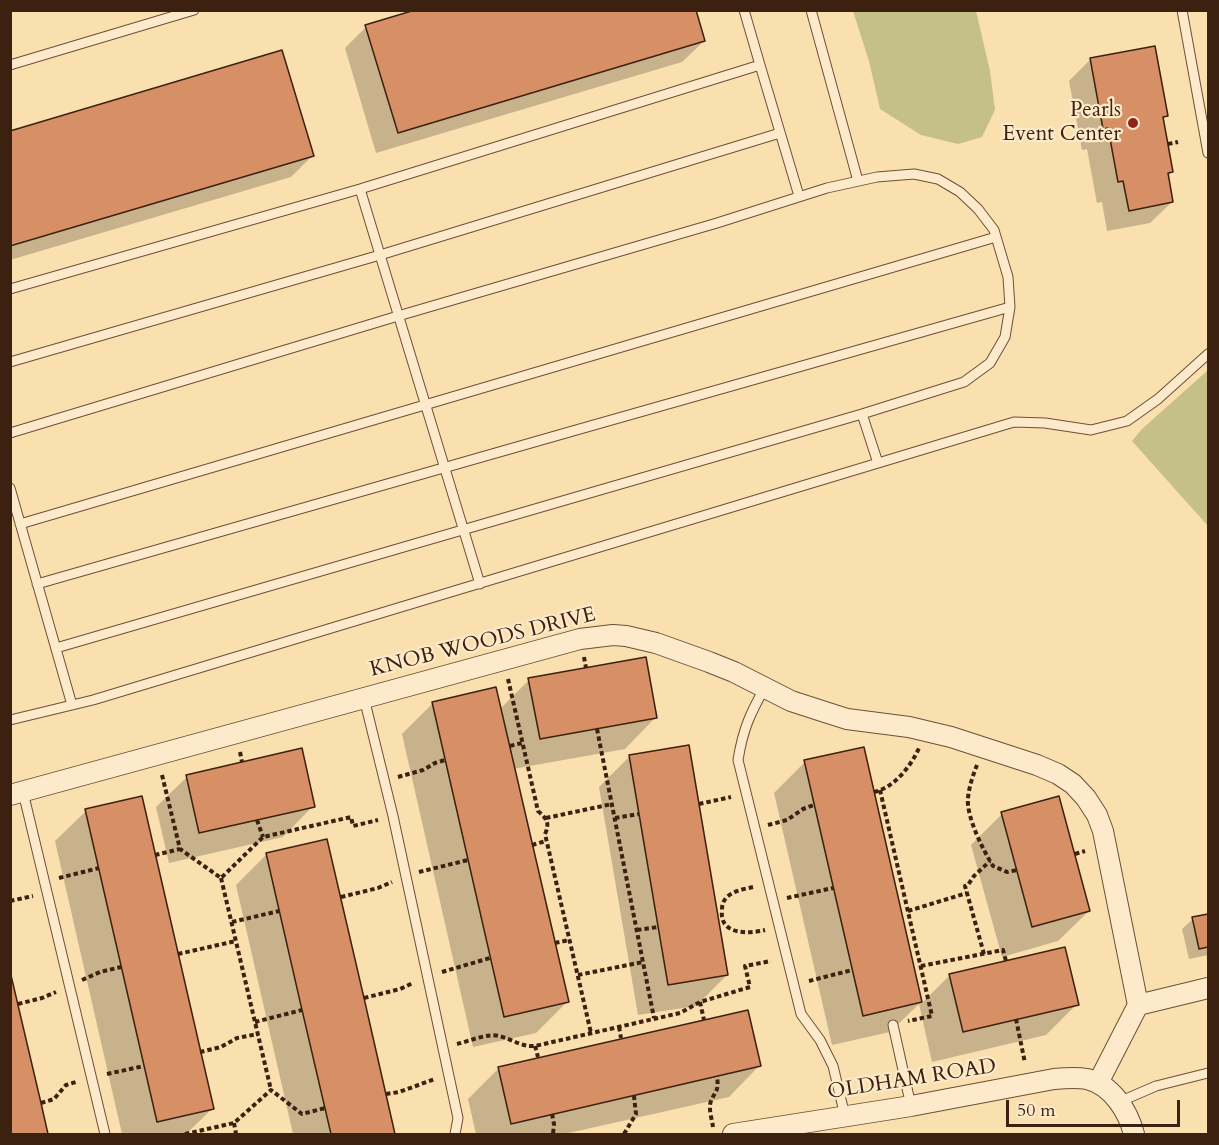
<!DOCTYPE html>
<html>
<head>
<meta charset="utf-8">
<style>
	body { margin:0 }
	#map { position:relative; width:1219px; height:1145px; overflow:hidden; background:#fadfaf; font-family:Cardo,serif }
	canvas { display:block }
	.frame { position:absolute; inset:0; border:12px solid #3d2110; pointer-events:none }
	.scale { position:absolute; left:1006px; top:1100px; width:174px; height:27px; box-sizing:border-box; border:3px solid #3d2110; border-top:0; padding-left:8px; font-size:18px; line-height:21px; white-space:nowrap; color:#3d2110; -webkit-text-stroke:4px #fceacb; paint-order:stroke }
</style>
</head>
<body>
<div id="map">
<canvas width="1219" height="1145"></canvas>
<div class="frame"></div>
<div class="scale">50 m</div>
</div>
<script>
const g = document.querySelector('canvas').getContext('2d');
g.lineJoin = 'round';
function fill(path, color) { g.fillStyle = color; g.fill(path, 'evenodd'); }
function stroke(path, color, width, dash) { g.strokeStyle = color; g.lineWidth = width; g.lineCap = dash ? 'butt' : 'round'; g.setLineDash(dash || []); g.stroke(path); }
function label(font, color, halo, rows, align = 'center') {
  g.font = font + ' Cardo,serif'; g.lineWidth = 4.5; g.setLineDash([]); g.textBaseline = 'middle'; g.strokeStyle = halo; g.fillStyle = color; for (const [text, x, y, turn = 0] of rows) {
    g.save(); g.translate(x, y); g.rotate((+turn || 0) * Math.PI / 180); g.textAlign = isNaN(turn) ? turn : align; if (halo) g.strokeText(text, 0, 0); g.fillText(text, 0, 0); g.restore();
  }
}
fill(new Path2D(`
	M853 11H976L990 71 995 110 982 137 958 144 921 135 880 109 869 61Z
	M1208 370V526L1132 441 1142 429Z`), '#c5c086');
fill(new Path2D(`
	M366 27 704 41 682 62 376 153 345 48Z
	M1090 60 1167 116 1162 120 1172 172 1167 177 1172 202 1150 223 1107 231 1102 202 1097 203 1087 149 1082 150 1069 81Z
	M10 132 312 156 291 177 10 260Z
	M529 680 655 718 625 749 513 769 567 1002 536 1033 473 1047 402 734 432 704 495 689 500 709Z
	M863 749 921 1004 950 975 1077 1004 1046 1035 932 1062 919 1004 890 1032 832 1045 774 793 805 762Z
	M630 756 727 975 696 1006 638 1015 599 787Z
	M187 777 313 806 283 837 169 863 156 807Z
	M86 811 212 1109 186 1134H122L55 841Z
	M1002 814 1089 911 1058 941 1002 957 971 845Z
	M326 840 394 1134H293L236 885 267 854Z
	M1208 915V955L1189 959 1182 929 1193 919Z
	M759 1066 729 1097 564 1134H476L468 1099 499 1068Z`), '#0003');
const building = new Path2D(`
	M415 10H696L705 41 398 133 365 25Z
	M1155 46 1168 116 1163 117 1173 172 1168 173 1173 202 1129 211 1123 181 1118 182 1108 128 1103 129 1090 58Z
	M282 50 314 156 10 246V131Z
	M646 657 657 718 540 739 528 678Z
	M496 687 569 1002 504 1017 432 702Z
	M689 745 728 975 668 985 629 755Z
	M864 747 922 1002 863 1016 804 760Z
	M302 748 315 807 199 833 186 775Z
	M142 796 214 1109 157 1122 85 809Z
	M1059 796 1090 911 1032 927 1001 812Z
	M327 839 364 998 395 1134H331L302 1010 266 853Z
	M1208 914V947L1199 949 1192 917Z
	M1065 947 1079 1005 963 1032 949 974Z
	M10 971 41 1103 48 1134H10Z
	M748 1010 761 1066 511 1124 498 1067Z`);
fill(building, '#d78f65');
stroke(building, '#3d2110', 1.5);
const service = new Path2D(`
	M744 10 760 65
	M811 10 858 181
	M1182 10 1208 153
	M10 65 194 10
	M360 189 480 584
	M10 289 360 189 760 65 799 196
	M10 362 380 255 780 133
	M10 433 398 316 717 223 827 188 877 177 914 174 938 179 960 192 978 209 994 230 1008 277 1010 307 1005 337 990 363 964 382 862 414
	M10 488 72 705
	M20 524 996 237
	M37 584C362 492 685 398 1010 307
	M56 648 862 414 878 463
	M765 687C750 714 743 729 738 760L801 1014 820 1040 833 1066 845 1116
	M364 698 393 816 458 1118 455 1134
	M10 720 93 700 1014 422 1045 423 1091 430 1127 421 1158 399 1208 354
	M23 792 105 1134
	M893 1025 911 1106
	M1119 1102 1156 1086 1208 1073`);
const minor = new Path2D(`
	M10 795 580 639 613 635 626 636 656 643 709 662 734 672 791 701 825 712 847 719 909 727 951 737 1037 765 1058 774 1073 784 1086 798 1097 815 1103 831 1138 1005 1098 1083
	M1138 1005 1208 988
	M733 1134 911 1106 1054 1079C1065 1078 1076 1077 1087 1079 1112 1085 1128 1111 1134 1134`);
stroke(service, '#6c5038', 11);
stroke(minor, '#6c5038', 22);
stroke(new Path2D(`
	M1168 144 1178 142
	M584 657 586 668
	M508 679 538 811C547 819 550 823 545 834L591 1033
	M597 729 654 1018
	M510 746 522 743
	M240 752 242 762
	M977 765C973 775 969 787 968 798 966 816 983 850 993 866L1007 872 1017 870
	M162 775 180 849 221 878 263 837 351 817 353 826 378 820
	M398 777 423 770 435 763 445 760
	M880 790 932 1016 908 1021
	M874 792C894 788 911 766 919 748
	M699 804 731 797
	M546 818 612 804
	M615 818 639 814
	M257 820 263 837
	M768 825 787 820 803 809 814 805
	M532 845 546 841
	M1075 854 1085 851
	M155 855 180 849
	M419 872 468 860
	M59 878 99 868
	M221 878 271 1090
	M753 887C744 889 733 891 727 897 723 901 722 905 722 910 719 935 748 934 765 930
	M341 897 378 888 392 882
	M787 898 833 888
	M10 901 33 896
	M908 911 967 893
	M232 922 279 911
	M637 930 658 927
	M555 943 569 940
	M178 954 236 941
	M984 954 965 886 968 885 974 876 990 861
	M921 966 1003 950 1006 961
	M442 972 490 958
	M578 975 643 962
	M82 980 100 972 121 967
	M809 981 852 970
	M364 998 400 989 413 983
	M700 1002 704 1020
	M18 1004 42 998 56 992
	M1016 1019 1025 1063
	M255 1022 302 1010
	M619 1027 621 1038
	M457 1044C470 1041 487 1033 499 1036 512 1039 521 1047 535 1046L680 1013 700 1002 750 987 745 966 771 961
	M535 1046 538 1057
	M200 1052 221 1047 237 1038 258 1034
	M107 1074 144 1066
	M386 1094 399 1092 435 1079
	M41 1103 54 1099 66 1085 76 1082
	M552 1114 554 1124 553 1134
	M234 1123 236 1134
	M713 1127C712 1119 708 1108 711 1101 716 1089 719 1092 717 1076
	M185 1134 234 1123 271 1090 302 1114 325 1108
	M624 1134 636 1114 634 1096`), '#3d2110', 4, [4.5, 3]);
stroke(service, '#fceacb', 9);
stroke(minor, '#fceacb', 20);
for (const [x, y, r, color] of [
	[1133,123,6,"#8f2418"]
]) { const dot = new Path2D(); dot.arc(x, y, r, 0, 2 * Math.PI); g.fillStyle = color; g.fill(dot); stroke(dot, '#fceacb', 2); }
label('21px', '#3d2110', '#fceacb', [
	["Pearls",1121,111],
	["Event Center",1121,135]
], 'right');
label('21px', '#3d2110', '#fceacb', [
	["KNOB WOODS DRIVE",483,643,-14],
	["OLDHAM ROAD",912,1080,-9]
]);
</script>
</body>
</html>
